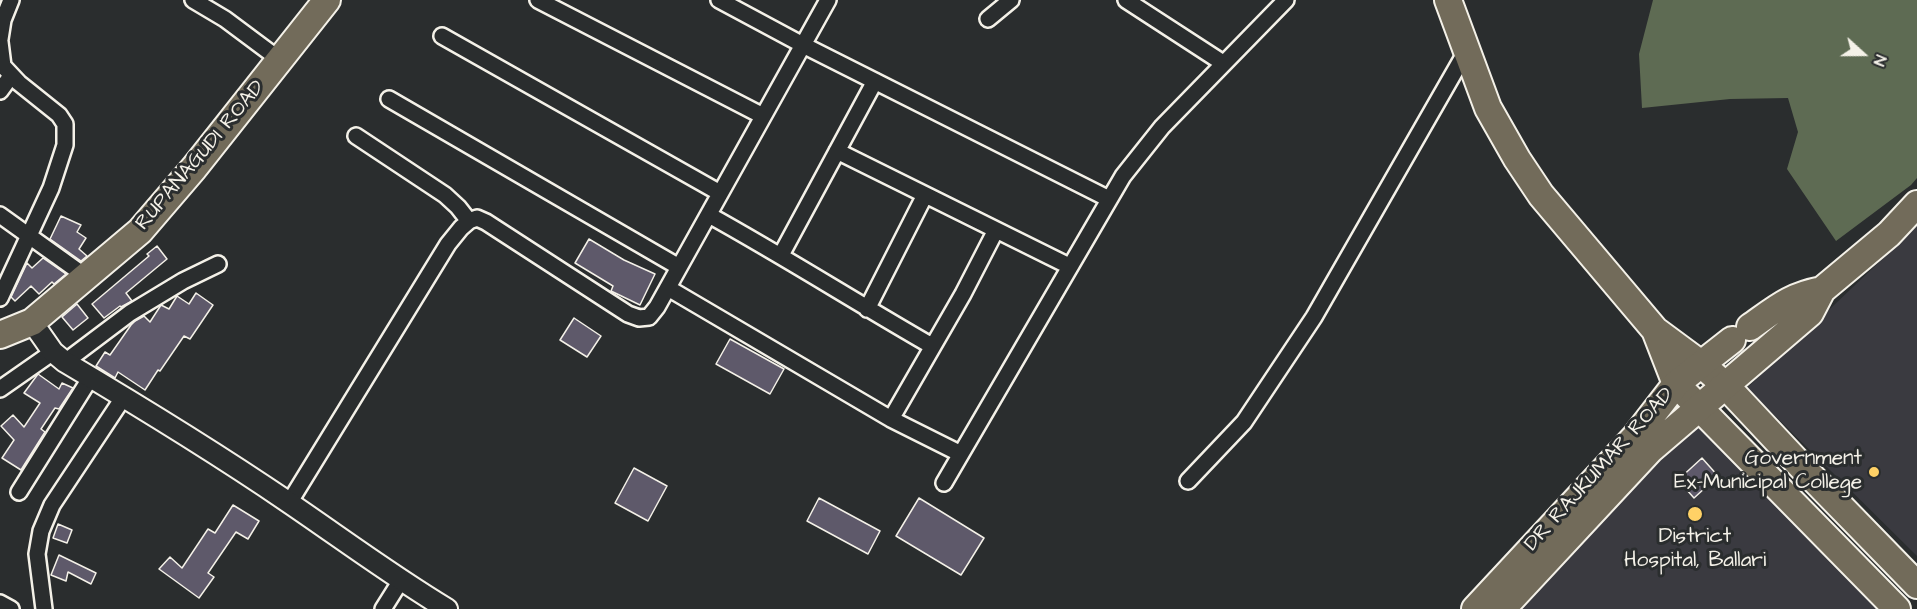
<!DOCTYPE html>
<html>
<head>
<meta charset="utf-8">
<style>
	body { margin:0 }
	#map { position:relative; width:1917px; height:609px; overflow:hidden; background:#2a2d2e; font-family:"Architects Daughter",sans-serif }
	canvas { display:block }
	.north { position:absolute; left:1833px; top:24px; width:60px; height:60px; -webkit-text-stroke:4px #2a2d2e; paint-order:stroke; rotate:111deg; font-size:16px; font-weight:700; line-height:24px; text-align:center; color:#f4f1e8 }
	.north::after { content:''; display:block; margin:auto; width:21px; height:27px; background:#f4f1e8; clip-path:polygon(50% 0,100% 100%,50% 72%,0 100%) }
</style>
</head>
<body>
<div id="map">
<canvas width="1917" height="609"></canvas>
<div class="north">N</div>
</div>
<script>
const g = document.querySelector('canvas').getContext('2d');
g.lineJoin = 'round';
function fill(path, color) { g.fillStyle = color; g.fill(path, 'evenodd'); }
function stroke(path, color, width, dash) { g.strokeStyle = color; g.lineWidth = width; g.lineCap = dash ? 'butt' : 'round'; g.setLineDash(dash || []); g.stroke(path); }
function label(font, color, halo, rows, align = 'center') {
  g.font = font + ' "Architects Daughter",sans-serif'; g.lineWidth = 6; g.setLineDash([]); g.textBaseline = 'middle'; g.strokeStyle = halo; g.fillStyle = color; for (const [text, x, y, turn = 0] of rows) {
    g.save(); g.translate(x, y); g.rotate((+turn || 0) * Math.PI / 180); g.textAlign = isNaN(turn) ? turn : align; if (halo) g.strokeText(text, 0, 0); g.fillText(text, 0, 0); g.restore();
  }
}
fill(new Path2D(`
	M1917 226V556L1747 388Z
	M1691 420 1881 609H1516Z`), '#3a3a40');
fill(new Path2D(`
	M1653 0H1917V178L1911 185 1836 241 1787 169 1798 132 1788 98 1730 99 1642 108 1639 54Z`), '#5e6b53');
const building = new Path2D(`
	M61 216 81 225 77 232 86 238 79 249 87 256 81 261 50 239Z
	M589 239 624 260 655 274 640 305 611 291 613 286 575 263Z
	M157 246 167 259 126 293 132 301 121 307 120 306 104 318 92 304 149 256 147 254Z
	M43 258 66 274 54 284 52 282 39 294 31 286 15 301 11 297 27 263 32 268Z
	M196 293 213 305 190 339 184 336 160 371 158 370 145 390 118 372 115 378 96 366 105 352 110 355 131 325 135 321 144 316 150 322 161 305 169 309 177 296 189 304Z
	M77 304 88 318 73 330 62 317Z
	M574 318 601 336 587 357 560 340Z
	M730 339 784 369 770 394 716 364Z
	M38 374 59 389 62 383 73 388 59 409 55 408 41 429 45 432 21 470 2 458 14 440 1 426 13 415 24 427 40 403 24 393Z
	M1702 458 1718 476 1694 498 1678 480Z
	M634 468 667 486 648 521 615 503Z
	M819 498 880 531 868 554 807 521Z
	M919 498 984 538 961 575 896 536Z
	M233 505 259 521 248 539 236 532 208 573 214 577 199 598 159 569 170 557 182 568 208 529 215 533Z
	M58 524 72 530 67 543 53 538Z
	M59 555 96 573 91 584 68 572 66 581 51 575Z`);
fill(building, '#5e596a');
stroke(building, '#f4f1e8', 1.5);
const minor = new Path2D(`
	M193 0 225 19 280 60
	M538 0 763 116
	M719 0 803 45 1109 199
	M1126 0 1223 63
	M988 19 1011 0
	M442 36 720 193
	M0 39 3 20 11 0
	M0 42 3 66 19 83 59 115 65 124V145L51 188 0 298
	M0 91 11 76
	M389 99 679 267
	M356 136 445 195 458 207 469 221
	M837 151 1069 266
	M0 215 85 276
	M709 215C785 257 857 303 932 346
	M781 255 875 81
	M668 288 891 419 961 454
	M867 309 925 195
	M65 362 130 313 183 281 218 264
	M0 389 53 352
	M891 419 963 294 996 230
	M1188 481 1244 422 1314 317 1467 50
	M944 483 1123 176 1162 127 1286 0
	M19 492 91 377
	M289 503 448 244 461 228 469 221 477 218 486 222 628 314 639 318 649 317 657 307 828 0
	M0 603 11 609
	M44 609 37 554 41 531 52 505 123 398
	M383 609 400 582`);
const tertiary = new Path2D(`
	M32 322 53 352 65 362C141 407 216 453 288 502 341 538 392 576 447 609`);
const primary = new Path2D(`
	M1448 0 1488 108 1517 159 1541 195 1655 330 1701 364 1726 386 1801 466 1917 585
	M1655 330 1676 384 1897 609
	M0 335 32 322 140 231 194 168 327 0`);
const trunk = new Path2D(`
	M1750 327C1777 308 1790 296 1822 290
	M1475 609 1635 437 1676 384 1732 340
	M1502 609 1651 449 1810 313 1822 290 1889 234 1917 204`);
stroke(minor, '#f4f1e8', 20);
stroke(tertiary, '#f4f1e8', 24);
stroke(primary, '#f4f1e8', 30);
stroke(trunk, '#f4f1e8', 30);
stroke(minor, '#2a2d2e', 15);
stroke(tertiary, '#2a2d2e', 20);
stroke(primary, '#726b5a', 26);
stroke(trunk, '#726b5a', 26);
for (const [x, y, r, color] of [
	[1874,472,6,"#ffd166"],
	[1695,514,8,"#ffd166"]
]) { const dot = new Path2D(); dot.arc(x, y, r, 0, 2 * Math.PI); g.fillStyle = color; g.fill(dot); stroke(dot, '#2a2d2e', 2); }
label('21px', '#f4f1e8', '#2a2d2e', [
	["RUPANAGUDI ROAD",201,156,-50],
	["DR RAJKUMAR ROAD",1600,470,-48]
]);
label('21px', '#f4f1e8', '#2a2d2e', [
	["Government",1862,460],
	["Ex-Municipal College",1862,484],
	["District",1695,538,"center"],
	["Hospital, Ballari",1695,562,"center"]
], 'right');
</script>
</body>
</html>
